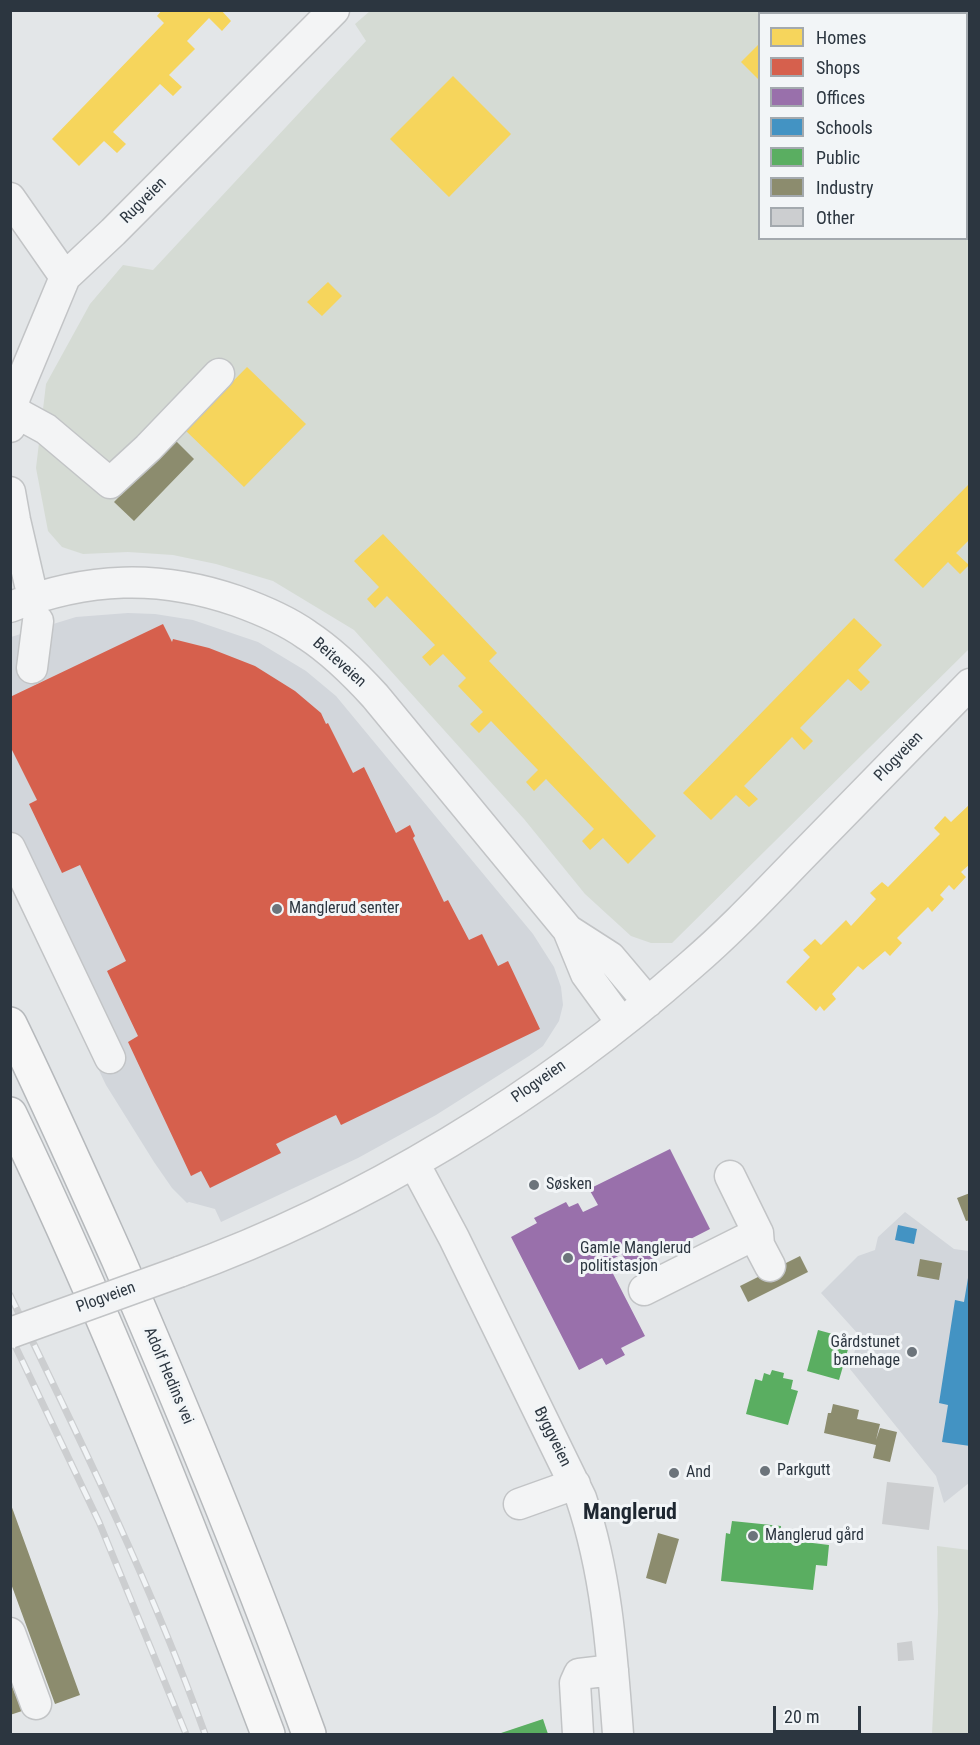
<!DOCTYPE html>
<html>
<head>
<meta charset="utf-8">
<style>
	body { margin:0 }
	#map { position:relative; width:980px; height:1745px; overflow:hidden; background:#e3e6e8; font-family:"Roboto Condensed",sans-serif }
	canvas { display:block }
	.frame { position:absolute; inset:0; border:12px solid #2c3640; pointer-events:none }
	.legend { position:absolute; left:758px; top:12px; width:210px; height:228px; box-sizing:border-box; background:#f2f5f7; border:2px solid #a3a9ae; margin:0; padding:8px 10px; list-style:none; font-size:18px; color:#2c3640 }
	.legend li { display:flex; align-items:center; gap:12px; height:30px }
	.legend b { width:30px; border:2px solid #a3a9ae }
	.scale { position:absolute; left:773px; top:1706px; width:88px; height:27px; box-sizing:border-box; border:3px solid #2c3640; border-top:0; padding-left:8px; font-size:18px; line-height:21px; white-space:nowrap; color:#2c3640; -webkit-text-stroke:4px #f2f5f7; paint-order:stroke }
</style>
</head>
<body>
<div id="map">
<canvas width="980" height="1745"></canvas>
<div class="frame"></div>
<ul class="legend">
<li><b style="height:16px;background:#f6d55c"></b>Homes</li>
<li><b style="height:16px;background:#d6604d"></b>Shops</li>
<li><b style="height:16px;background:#9970ab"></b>Offices</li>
<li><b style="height:16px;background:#4393c3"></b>Schools</li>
<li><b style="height:16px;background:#5aae61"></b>Public</li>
<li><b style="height:16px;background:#8c8c6e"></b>Industry</li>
<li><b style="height:16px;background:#ccced0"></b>Other</li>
</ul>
<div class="scale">20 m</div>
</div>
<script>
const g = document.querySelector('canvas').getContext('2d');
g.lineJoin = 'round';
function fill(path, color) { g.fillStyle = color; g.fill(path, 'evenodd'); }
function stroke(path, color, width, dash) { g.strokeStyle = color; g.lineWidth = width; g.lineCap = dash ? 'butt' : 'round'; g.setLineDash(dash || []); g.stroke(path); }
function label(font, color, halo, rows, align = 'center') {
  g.font = font + ' "Roboto Condensed",sans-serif'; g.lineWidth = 6; g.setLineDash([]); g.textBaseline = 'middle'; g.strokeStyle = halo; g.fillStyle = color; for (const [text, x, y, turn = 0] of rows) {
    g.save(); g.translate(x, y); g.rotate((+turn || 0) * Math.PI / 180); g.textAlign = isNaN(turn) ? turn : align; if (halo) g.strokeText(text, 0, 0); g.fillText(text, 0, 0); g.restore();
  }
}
fill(new Path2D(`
	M128 613 155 614 193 620 258 642 306 671 336 696 533 934 554 967 561 987 563 1005 559 1021 543 1046 529 1056 436 1115 358 1158 221 1222 215 1209 189 1202 187 1203 172 1188 154 1162 106 1085 11 888V637L76 617Z
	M905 1212 954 1249 969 1251V1483L944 1503 936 1476 850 1369 859 1335 821 1293 858 1256 875 1250 878 1237Z`), '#d2d6db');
fill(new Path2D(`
	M370 11H969V649L672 943H651L631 936 585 894 524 819 354 630 273 581 216 564 173 555 128 552 83 554 62 547 48 531 36 468 46 384 90 304 123 265 153 270 366 41 355 24ZM760 14H966V238H760Z
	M937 1546 969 1550V1734H932L938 1612Z`), '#d5dbd4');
fill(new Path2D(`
	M162 10H221L231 21 222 31 209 18 187 41 195 49 169 75 182 87 173 96 160 84 113 132 126 144 117 153 104 141 79 166 52 139 164 23 157 16Z
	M760 43V81L741 62Z
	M453 76 511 134 449 197 390 139Z
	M328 282 342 296 322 316 307 302Z
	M247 367 306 424 244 487 185 430Z
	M970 483V539L956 553 969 565 960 574 948 562 923 588 894 560Z
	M383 534 497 653 489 661 656 836 628 864 603 838 590 850 582 841 594 829 546 779 534 791 526 782 538 770 491 721 479 733 470 724 483 712 458 686 466 678 443 654 430 666 422 657 435 645 387 596 375 608 367 599 379 587 354 561Z
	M854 618 882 645 858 670 870 682 861 691 848 679 800 728 813 741 804 750 792 737 744 786 758 799 749 807 736 795 711 820 683 793Z
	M970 804V864L961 872 966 877 954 890 949 885 940 895 944 899 932 912 928 907 897 938 902 943 890 956 885 951 863 970 858 966 832 994 836 999 824 1011 820 1006 816 1011 786 982 810 957 803 950 815 939 821 945 846 920 851 926 876 899 870 893 882 882 888 887 940 834 934 828 945 816 951 822Z`), '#f6d55c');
fill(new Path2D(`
	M163 624 172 642 173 639 209 648 255 666 295 691 321 713 326 724 328 723 353 773 364 767 396 833 410 825 415 836 413 838 444 902 448 900 469 940 482 934 498 966 508 961 540 1029 341 1125 336 1115 286 1139 276 1144 281 1153 210 1188 201 1171 191 1176 128 1042 138 1036 107 971 126 961 80 865 62 873 29 804 37 800 10 746V697Z`), '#d6604d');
fill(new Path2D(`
	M670 1149 710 1229 630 1270 622 1254 607 1262 645 1336 621 1348 625 1355 606 1365 602 1358 579 1370 511 1237 537 1223 534 1218 566 1202 569 1207 578 1203 583 1212 598 1205 589 1189Z`), '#9970ab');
fill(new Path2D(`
	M898 1225 917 1229 914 1244 895 1240Z
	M968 1278H970V1446L942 1442 948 1405 939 1403 955 1300 964 1302Z`), '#4393c3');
fill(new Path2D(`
	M818 1330 851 1339 839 1380 807 1371Z
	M772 1370 784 1373 783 1378 793 1380 791 1389 798 1391 788 1425 746 1414 755 1379 762 1381 764 1373 770 1375Z
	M732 1521 781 1526 780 1539 829 1545 827 1566 816 1565 813 1590 721 1581 726 1533 730 1534Z
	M543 1719 548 1734H498Z`), '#5aae61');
fill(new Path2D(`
	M175 440 194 459 134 521 114 502Z
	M970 1193V1220L966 1221 957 1198Z
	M800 1256 808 1272 748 1302 740 1286Z
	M920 1259 942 1263 939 1280 917 1276Z
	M833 1404 859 1410 857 1419 880 1424 876 1440 880 1428 897 1432 890 1462 873 1458 876 1445 824 1433 828 1413H831Z
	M10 1502 80 1695 55 1704 10 1581Z
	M658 1533 679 1539 666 1584 646 1578Z
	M10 1681 22 1711 10 1715Z`), '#8c8c6e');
fill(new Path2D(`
	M887 1482 934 1487 929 1530 882 1524Z
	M912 1641 914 1660 898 1661 897 1643Z`), '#ccced0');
const minor = new Path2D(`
	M10 198 65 277
	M13 411 46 429 110 483 148 448 219 374
	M10 427 15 397 65 277 113 232 334 10
	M10 492 15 520 33 598
	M10 607C87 577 159 574 237 601 262 610 286 620 307 635 333 652 354 673 375 696L568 930 610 957 648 1002
	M32 668 38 621
	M10 848 110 1058
	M568 930 586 974 621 1022
	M414 1163 454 1238 581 1498C607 1575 612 1654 618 1734
	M730 1176 758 1233 759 1245 770 1266
	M179 1272C364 1205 544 1095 691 965 732 930 768 891 805 853 860 797 915 741 970 684
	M644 1290 758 1233
	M519 1504 575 1484
	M10 1633 36 1704
	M578 1734 575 1683 579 1674 613 1670`);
const highway = new Path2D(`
	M10 1024C48 1102 83 1181 118 1259 186 1416 251 1574 309 1734
	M10 1114C107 1316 189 1525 268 1734`);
stroke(minor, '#c2c4c6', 33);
stroke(highway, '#b6b9bc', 36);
stroke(minor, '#f3f4f5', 30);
stroke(highway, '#f7f7f7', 33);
const rail = new Path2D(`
	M10 1295C80 1439 151 1584 205 1734
	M10 1335 99 1522 186 1734`);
stroke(rail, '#ccced0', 7);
stroke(rail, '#f2f5f7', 4.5, [14]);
const minorBridge = new Path2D(`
	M10 1333 179 1272`);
stroke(minorBridge, '#c2c4c6', 33, []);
stroke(minorBridge, '#f3f4f5', 30);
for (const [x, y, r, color] of [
	[277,909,6,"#6c747b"],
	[534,1185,6,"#6c747b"],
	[568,1258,6,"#6c747b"],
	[912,1352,6,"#6c747b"],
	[765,1471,6,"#6c747b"],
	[674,1473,6,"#6c747b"],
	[753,1536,6,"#6c747b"]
]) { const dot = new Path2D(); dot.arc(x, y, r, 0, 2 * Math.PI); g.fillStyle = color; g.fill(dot); stroke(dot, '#f2f5f7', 2); }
label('16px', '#2c3640', '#f2f5f7', [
	["Rugveien",144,201,-45],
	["Beiteveien",339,663,42],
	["Plogveien",899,757,-46],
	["Plogveien",539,1082,-35],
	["Plogveien",106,1298,-20],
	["Adolf Hedins vei",168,1376,67],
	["Byggveien",552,1437,64]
]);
label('16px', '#2c3640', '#f2f5f7', [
	["Manglerud senter",289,909],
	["Søsken",546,1185],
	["Gamle Manglerud",580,1249],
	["politistasjon",580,1267],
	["Gårdstunet",900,1343,"right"],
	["barnehage",900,1361,"right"],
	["Parkgutt",777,1471],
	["And",686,1473],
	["Manglerud gård",765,1536]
], 'left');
label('bold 22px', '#1e2731', '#f2f5f7', [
	["Manglerud",630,1513]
]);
</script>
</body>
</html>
